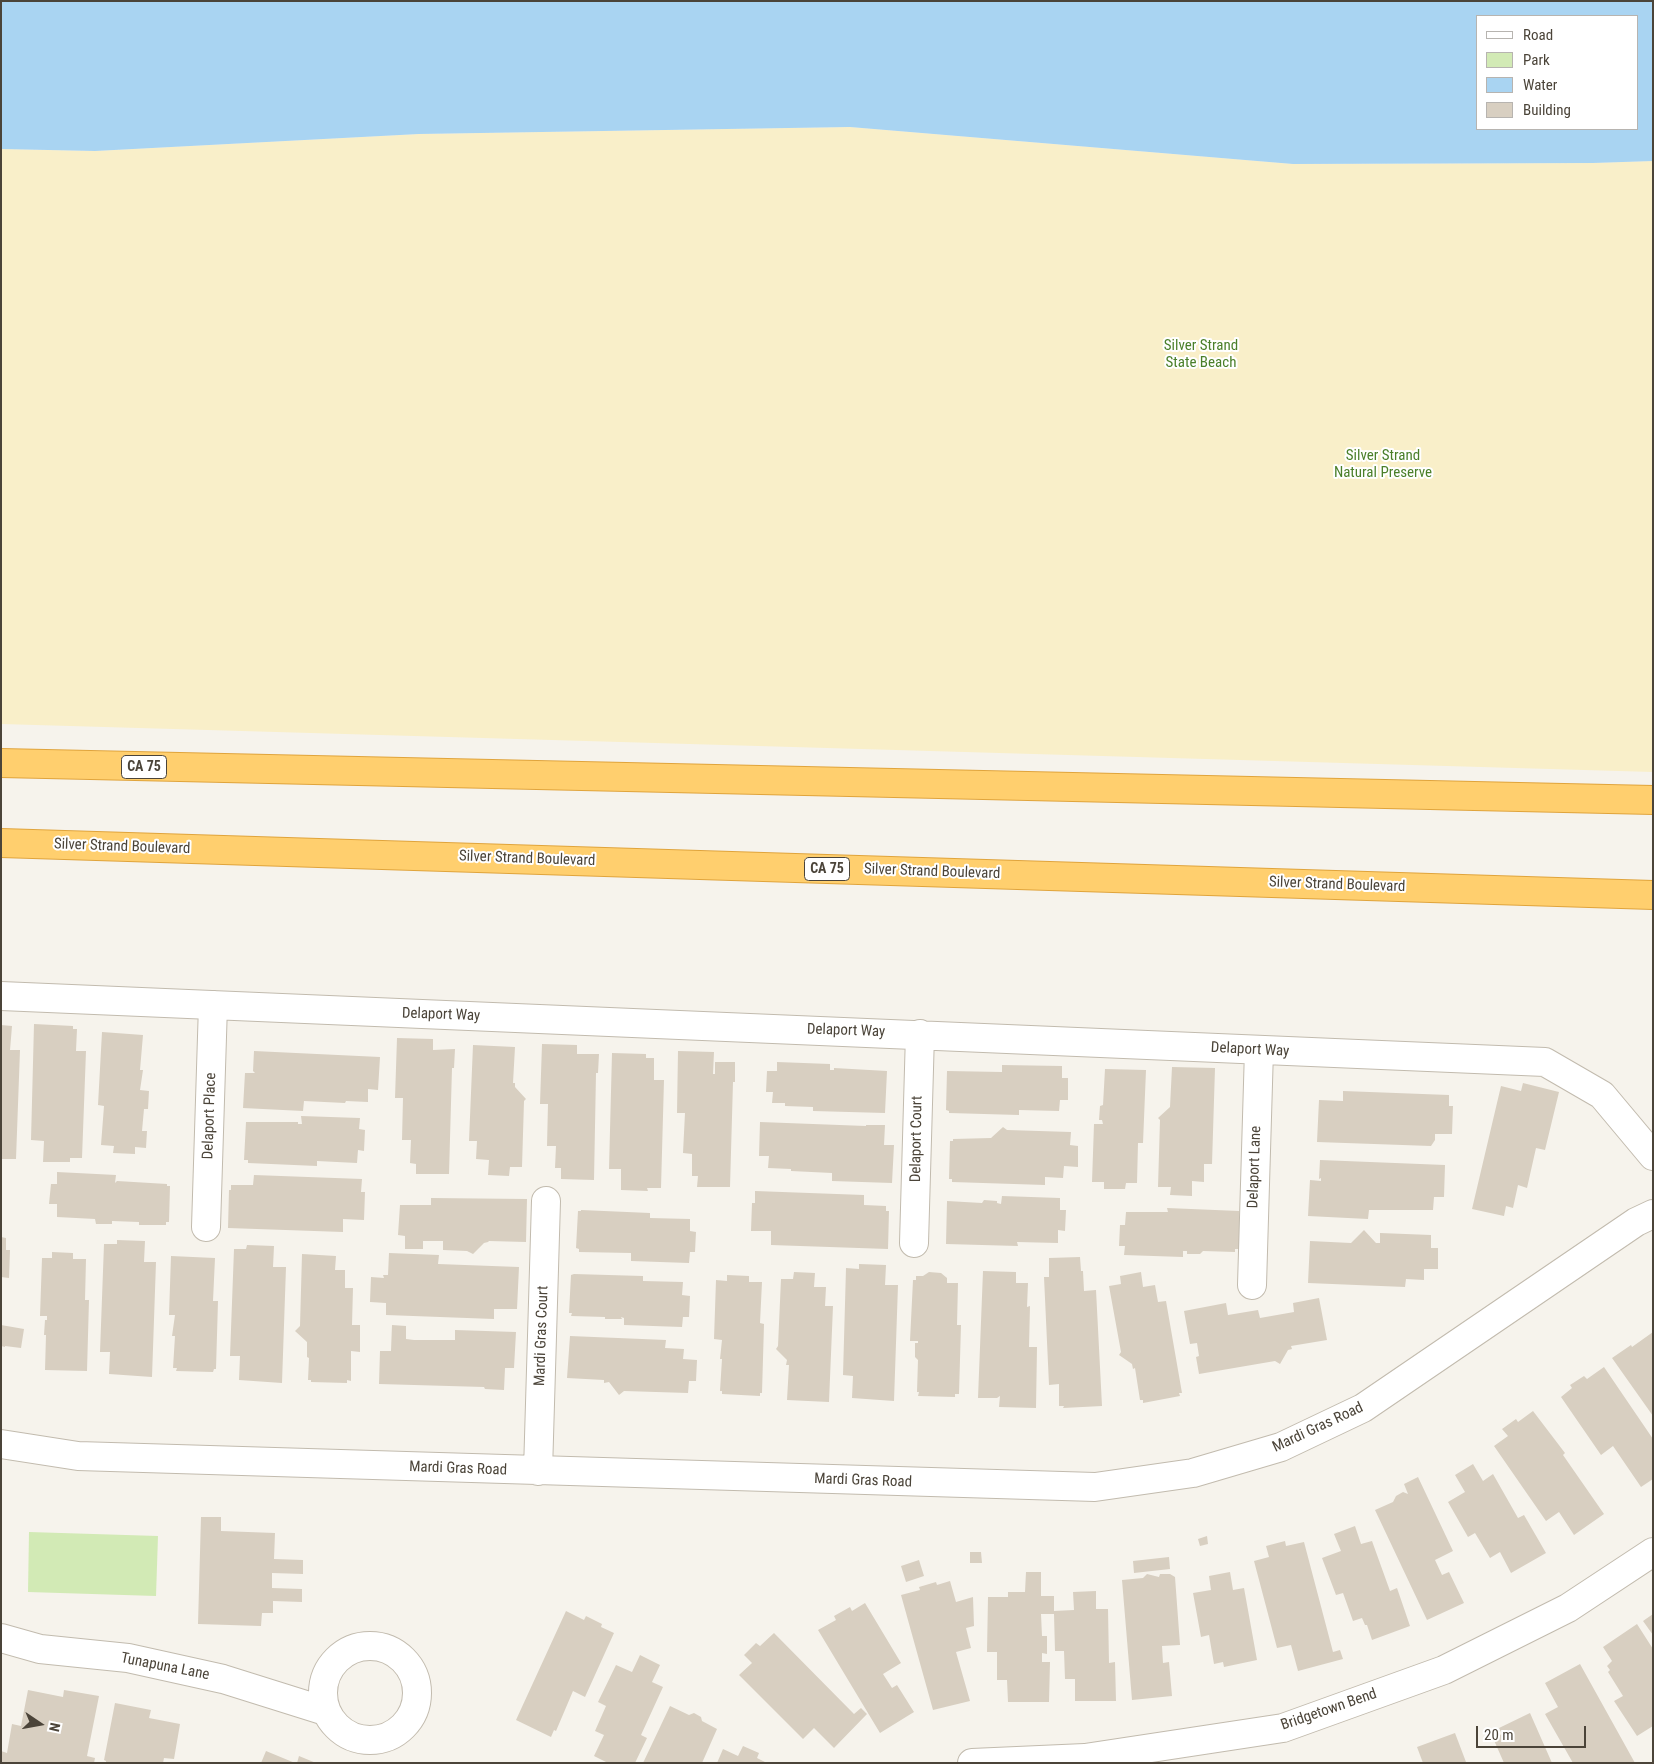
<!DOCTYPE html>
<html>
<head>
<meta charset="utf-8">
<style>
	body { margin:0 }
	#map { position:relative; width:1654px; height:1764px; overflow:hidden; background:#f6f3ec; font-family:"Roboto Condensed",sans-serif }
	canvas { display:block }
	.frame { position:absolute; inset:0; border:2px solid #4b4439; pointer-events:none }
	.legend { position:absolute; left:1476px; top:15px; width:162px; height:115px; box-sizing:border-box; background:#fff; border:1px solid #b7b4b0; margin:0; padding:6px 9px; list-style:none; font-size:15px; color:#4b4439 }
	.legend li { display:flex; align-items:center; gap:10px; height:25px }
	.legend b { width:25px; border:1px solid #b7b4b0 }
	.north { position:absolute; left:15px; top:1699px; width:50px; height:50px; -webkit-text-stroke:4px #fff; paint-order:stroke; rotate:102deg; font-size:14px; font-weight:700; line-height:20px; text-align:center; color:#4b4439 }
	.north::after { content:''; display:block; margin:auto; width:18px; height:22px; background:#4b4439; clip-path:polygon(50% 0,100% 100%,50% 72%,0 100%) }
	.scale { position:absolute; left:1476px; top:1726px; width:110px; height:22px; box-sizing:border-box; border:2px solid #4b4439; border-top:0; padding-left:6px; font-size:15px; line-height:18px; white-space:nowrap; color:#4b4439; -webkit-text-stroke:4px #fff; paint-order:stroke }
</style>
</head>
<body>
<div id="map">
<canvas width="1654" height="1764"></canvas>
<div class="frame"></div>
<ul class="legend">
<li><b style="height:6px;background:#fff"></b>Road</li>
<li><b style="height:14px;background:#d2eab5"></b>Park</li>
<li><b style="height:14px;background:#a9d4f2"></b>Water</li>
<li><b style="height:14px;background:#d8cfc1"></b>Building</li>
</ul>
<div class="north">N</div>
<div class="scale">20 m</div>
</div>
<script>
const g = document.querySelector('canvas').getContext('2d');
g.lineJoin = 'round';
function fill(path, color) { g.fillStyle = color; g.fill(path, 'evenodd'); }
function stroke(path, color, width, dash) { g.strokeStyle = color; g.lineWidth = width; g.lineCap = dash ? 'butt' : 'round'; g.setLineDash(dash || []); g.stroke(path); }
function label(font, color, halo, rows, align = 'center') {
  g.font = font + ' "Roboto Condensed",sans-serif'; g.lineWidth = 4; g.setLineDash([]); g.textBaseline = 'middle'; g.strokeStyle = halo; g.fillStyle = color; for (const [text, x, y, turn = 0] of rows) {
    g.save(); g.translate(x, y); g.rotate((+turn || 0) * Math.PI / 180); g.textAlign = isNaN(turn) ? turn : align; if (halo) g.strokeText(text, 0, 0); g.fillText(text, 0, 0); g.restore();
  }
}
fill(new Path2D(`
	M29 1532 158 1536 156 1596 28 1592Z`), '#d2eab5');
fill(new Path2D(`
	M850 127 1293 164 1593 163 1653 161V772L1 724V149L95 151 419 134Z`), '#f9efc9');
fill(new Path2D(`
	M1 1H1653V161L1593 163 1293 164 850 127 419 134 95 151 1 149ZM1478 16H1638V129H1478Z`), '#a9d4f2');
fill(new Path2D(`
	M34 1024 73 1026V1029H77L76 1051H86L82 1158H70V1162H43L44 1141 31 1140Z
	M1 1025 12 1026 10 1050H20L16 1159H1Z
	M102 1032 143 1035 140 1070H143L140 1090 149 1091 148 1109H144L142 1131H147L146 1148 135 1147V1154L113 1153 114 1146 101 1145 104 1106 98 1105Z
	M397 1038 433 1039V1050L455 1049 454 1068H452L449 1174H416V1164L410 1163 411 1140H402L403 1098H395Z
	M542 1044 577 1045V1054H599L598 1073H596L594 1180 561 1179V1168H555L556 1146H547L548 1104H540Z
	M473 1045 515 1047 513 1083H515V1087L526 1099 524 1101 522 1167H510L509 1176 488 1175 489 1160 476 1159 477 1141H469Z
	M254 1051 380 1057 378 1090 368 1089V1102L346 1101 345 1103 304 1101 303 1111 243 1108 245 1073H255L253 1071Z
	M678 1051 714 1052 713 1074H715V1062H735V1082H733L730 1187H697L698 1176H692V1154L683 1153 685 1113H677Z
	M612 1053 646 1054V1058H654V1080H664L661 1188H647L648 1191 621 1190V1169H609Z
	M777 1062 830 1064V1070H834V1068L887 1071 885 1113 813 1111V1107L785 1106V1103H772L773 1092H766L767 1071H777Z
	M1002 1065 1062 1066V1078H1068V1100H1060L1059 1111 1019 1110V1115L949 1113V1111L946 1110 947 1071 1002 1072Z
	M1172 1067 1215 1068 1212 1164H1204V1182L1192 1181V1196L1170 1195 1171 1187H1158L1160 1120 1158 1118 1170 1107Z
	M1105 1069 1146 1070 1143 1143H1138L1137 1183H1126L1125 1189H1104V1182H1092L1094 1124H1103L1102 1120H1099L1100 1106 1103 1105Z
	M1523 1083 1559 1092 1545 1150 1536 1148 1527 1188 1518 1185 1513 1208 1506 1206 1504 1216 1472 1209 1501 1086 1521 1091Z
	M1343 1091 1449 1095V1106H1453L1452 1134H1435V1140L1431 1146 1317 1142 1319 1100 1343 1101Z
	M301 1116 360 1118 359 1129 365 1130 364 1151 358 1150 357 1163 317 1161V1166L248 1163V1160H244L246 1122H298V1124H302Z
	M760 1122 866 1126V1125H885L884 1145H894L892 1183 832 1181V1173L791 1171V1169L768 1168 769 1156H759Z
	M1003 1127 1007 1130 1071 1132 1070 1145 1078 1146V1167L1064 1166 1063 1178 1045 1177V1185L952 1182V1179H949L950 1141H953V1139L991 1138Z
	M1320 1160 1445 1165 1444 1197H1434L1433 1210H1369L1368 1219 1308 1216 1310 1180 1321 1181V1178L1319 1179Z
	M57 1172 116 1175 115 1183 117 1181 167 1184V1186H170L169 1222H166V1225H139V1222L112 1221V1224H96L95 1219 57 1217V1204H49L51 1184H57Z
	M254 1175 362 1179 361 1192H365L364 1220 343 1219V1232L228 1228 229 1190H231V1185H253Z
	M755 1191 864 1195V1205L886 1206V1211H889L888 1249 771 1245V1231H751L752 1203H755Z
	M1002 1196 1060 1198V1210H1066L1065 1231 1058 1230V1243L1017 1242 1018 1246 946 1244 947 1201 982 1203 984 1200 997 1201V1203L1001 1204Z
	M431 1198 527 1199 526 1242 489 1241 488 1242 484 1243 473 1254 467 1251 443 1250V1241H423V1249H405V1236L398 1235 400 1205H431Z
	M1167 1208 1239 1211V1249H1235V1252L1203 1251 1200 1254H1187V1251H1183V1257L1124 1255 1125 1246H1119L1120 1225H1125L1126 1212H1168Z
	M581 1210 650 1213V1218L690 1219V1231L696 1232 695 1252H690L689 1263 631 1261V1253L579 1252V1249L576 1248 578 1211H581Z
	M1364 1230 1376 1243H1380V1233L1431 1235V1248H1438V1269H1424V1280L1406 1279 1405 1287 1308 1283 1310 1241 1351 1243Z
	M1 1237 6 1238V1250H10L9 1278 1 1277Z
	M117 1240 145 1241 144 1262H156L152 1377 109 1374 110 1352H100L104 1244H117Z
	M247 1245 274 1246 273 1267H286L282 1383 239 1380 240 1356H230L234 1249H246Z
	M52 1252 73 1253V1259H86L85 1300H89L87 1371 45 1370 46 1335H44L45 1320H47V1316H40L42 1258H52Z
	M389 1253 439 1255 438 1264 519 1267 517 1309H494V1319L386 1315V1303L370 1302 371 1277 384 1278 383 1275H388Z
	M302 1254 336 1256 335 1270H345V1288H353L352 1325H360V1352L351 1351V1381L347 1380V1383L311 1382V1380H308L309 1358 307 1357V1342L295 1331 300 1326Z
	M171 1256 215 1258 213 1301H218L216 1369H214L213 1372 176 1371 177 1368H173L175 1336H172L175 1315H169Z
	M1080 1257 1081 1271H1083L1084 1291 1096 1290 1102 1406 1063 1408 1064 1406H1059V1384L1049 1385 1044 1277H1049V1258Z
	M859 1264 886 1265 885 1285H898L894 1401 852 1398 853 1376 843 1375 846 1268 859 1269Z
	M983 1271 1016 1272V1283H1028L1027 1307 1030 1306 1029 1347H1037L1036 1408 999 1407 1000 1396 997 1398H978Z
	M794 1272 815 1273 814 1287H826L825 1306H833L829 1402 787 1400 789 1365H786L787 1360 776 1349 778 1346 781 1279H793Z
	M929 1272 941 1273 947 1278V1283H958L957 1325H961L959 1394H955V1397L918 1396 919 1392H917L918 1360 915 1357V1343H918V1341H910L913 1280H916V1276H923Z
	M1141 1272 1143 1287 1155 1285 1158 1302 1166 1301 1182 1393H1179L1180 1396 1143 1403V1400H1140L1135 1368 1133 1369 1132 1364 1119 1355 1121 1352 1109 1286 1121 1284 1120 1276Z
	M574 1274 643 1276V1281L683 1282 682 1295 690 1296 689 1317H683L682 1327 624 1325V1318L621 1317 622 1319H605V1317L571 1316 572 1313H569L571 1275Z
	M727 1275 749 1276V1282H762L760 1323 764 1324 762 1393H760V1396L722 1394V1391H720L722 1359H720L722 1340 714 1339 716 1280 727 1281Z
	M1319 1298 1327 1340 1291 1346 1292 1349 1288 1350 1280 1364 1275 1361 1199 1374 1196 1357 1199 1356 1197 1343 1190 1344 1184 1311 1226 1303 1228 1315 1258 1310 1260 1318 1294 1312 1293 1303Z
	M1 1325 24 1329 21 1348 5 1346V1347L1 1346Z
	M392 1325 406 1326V1339L414 1340H455V1330L516 1332 514 1368H505L504 1390 485 1389 484 1387 379 1384 380 1351H391Z
	M1653 1332V1416L1612 1358 1631 1345 1632 1347Z
	M570 1336 666 1340 665 1348 684 1349 683 1359 697 1360 696 1381H689L688 1393 624 1391 619 1395 609 1382 604 1383V1380L567 1378Z
	M1604 1367 1653 1439V1479L1641 1487 1613 1446 1601 1455 1561 1397 1572 1388 1570 1385 1584 1376 1587 1379Z
	M1533 1411 1565 1453 1563 1455 1604 1514 1574 1535 1559 1512 1546 1521 1494 1446 1508 1436 1502 1429 1516 1419 1518 1422Z
	M1473 1464 1483 1481 1493 1474 1518 1518 1524 1515 1546 1553 1511 1573 1500 1552 1490 1558 1475 1533 1468 1537 1448 1502 1465 1492 1455 1475Z
	M1418 1477 1453 1551 1435 1560 1442 1575 1449 1572 1464 1603 1427 1620 1375 1510 1393 1502 1396 1496 1403 1492 1408 1494 1404 1484Z
	M201 1517H221V1531L275 1533 274 1559 303 1560V1574L272 1573V1588L302 1589V1602L273 1601V1613H262L261 1626 198 1624Z
	M1355 1526 1361 1544 1372 1541 1390 1591 1397 1588 1410 1626 1372 1640 1367 1625H1365L1362 1618 1353 1621 1343 1593 1336 1595 1322 1558 1341 1551 1334 1534Z
	M1207 1536 1208 1544 1200 1546 1198 1539Z
	M1285 1541 1286 1546 1304 1542 1333 1652 1340 1650 1343 1659 1298 1671 1291 1645 1277 1648 1254 1561 1269 1557 1266 1546Z
	M970 1552H981L982 1563H970Z
	M1169 1557 1170 1569 1134 1573 1133 1561Z
	M919 1560 924 1576 906 1582 901 1566Z
	M1026 1572H1041V1596H1054V1611L1074 1610 1073 1592 1096 1591V1609H1108L1109 1663 1115 1662 1116 1701H1075V1679H1065L1064 1651H1055L1054 1614H1041L1042 1636H1047V1654L1042 1653V1662H1050L1049 1702H1008L1007 1680H997V1652H987L988 1597H1008V1592H1025Z
	M1230 1572 1233 1590 1244 1588 1257 1660 1224 1667 1223 1662 1214 1664 1209 1635 1201 1637 1193 1593 1211 1590 1209 1576Z
	M1147 1574 1159 1577 1160 1574H1170L1175 1577 1180 1645 1162 1646 1163 1663 1169 1662 1172 1696 1132 1700 1122 1580 1143 1578Z
	M950 1581 956 1602 973 1597 974 1626 966 1628 971 1648 956 1652 970 1701 933 1710 901 1595 920 1590 919 1587 936 1582 937 1585Z
	M865 1603 901 1663 883 1674 892 1688 897 1685 914 1712 880 1733 818 1630 836 1620 834 1616 850 1607 852 1611Z
	M566 1611 584 1620 586 1616 602 1624 601 1627 614 1633 585 1697 573 1691 556 1731 554 1730 551 1737 516 1720Z
	M1653 1614V1635L1643 1621Z
	M1637 1624 1653 1649V1726L1637 1736 1614 1701 1623 1696 1608 1672 1610 1670 1607 1666 1612 1661 1603 1647Z
	M774 1633 854 1714 861 1708 867 1714 834 1748 814 1728 803 1739 739 1675 752 1663 744 1655 756 1643 760 1646Z
	M640 1655 660 1665 652 1682 663 1687 641 1735 647 1738 635 1763H608L594 1756 604 1735 595 1731 606 1706 598 1702 616 1665 632 1672Z
	M1580 1664 1635 1763H1573L1545 1714 1558 1707 1545 1683Z
	M28 1690 63 1697 64 1690 99 1696 87 1756 95 1758 94 1763H1V1751L7 1753 12 1724 21 1726Z
	M115 1703 151 1710 149 1718 180 1724 174 1759 164 1758 163 1763H106V1761L104 1760Z
	M670 1706 689 1715 694 1713 701 1717 702 1721 717 1729 702 1763H643Z
	M1530 1713 1552 1763H1504L1493 1738 1502 1734 1499 1728Z
	M1455 1733 1466 1762 1423 1763 1417 1747Z
	M743 1746 759 1753 757 1758 767 1763H717L723 1749 738 1756Z
	M266 1751 295 1763H261Z
	M299 1756 316 1763H297Z`), '#d8cfc1');
const minor = new Path2D(`
	M1 996 1545 1062 1602 1095 1653 1156
	M206 1227 213 1005
	M914 1243 920 1034
	M1252 1285 1259 1050
	M1 1444 78 1456 1095 1487 1193 1473 1281 1447 1363 1408 1636 1222 1653 1214
	M538 1471 546 1201
	M1 1638 40 1649 128 1658 223 1679 325 1711
	M323 1693a47 47 0 1 1 94 0a47 47 0 1 1-94 0Z
	M972 1763 1085 1758 1283 1728 1444 1670 1568 1608 1653 1552`);
const highway = new Path2D(`
	M1 763 1653 800
	M1 843 1653 895`);
stroke(minor, '#c2bbae', 30);
stroke(highway, '#e0a43c', 30);
stroke(minor, '#fff', 28);
stroke(highway, '#ffcf6e', 28);
for (const [x, y, w] of [
	[144,767,45],
	[827,869,45]
]) { const box = new Path2D(); box.roundRect(x - w / 2, y - 11.5, w, 23, 4); g.fillStyle = '#fff'; g.fill(box); stroke(box, '#4b4439', 1); }
label('bold 14px', '#4b4439', null, [
	["CA 75",144,767],
	["CA 75",827,869]
]);
label('15px', '#4a7f2a', '#fff', [
	["Silver Strand",1201,346],
	["State Beach",1201,363],
	["Silver Strand",1383,456],
	["Natural Preserve",1383,473]
]);
label('15px', '#4b4439', '#fff', [
	["Silver Strand Boulevard",122,847,2],
	["Silver Strand Boulevard",527,859,2],
	["Silver Strand Boulevard",932,872,2],
	["Silver Strand Boulevard",1337,885,2],
	["Delaport Way",441,1015,2],
	["Delaport Way",846,1031,2],
	["Delaport Way",1250,1050,3],
	["Delaport Place",210,1116,-88],
	["Delaport Court",917,1139,-89],
	["Delaport Lane",1255,1167,-88],
	["Mardi Gras Court",542,1336,-88],
	["Mardi Gras Road",1318,1428,-25],
	["Mardi Gras Road",458,1469,2],
	["Mardi Gras Road",863,1481,2],
	["Tunapuna Lane",165,1667,11],
	["Bridgetown Bend",1329,1710,-19]
]);
</script>
</body>
</html>
